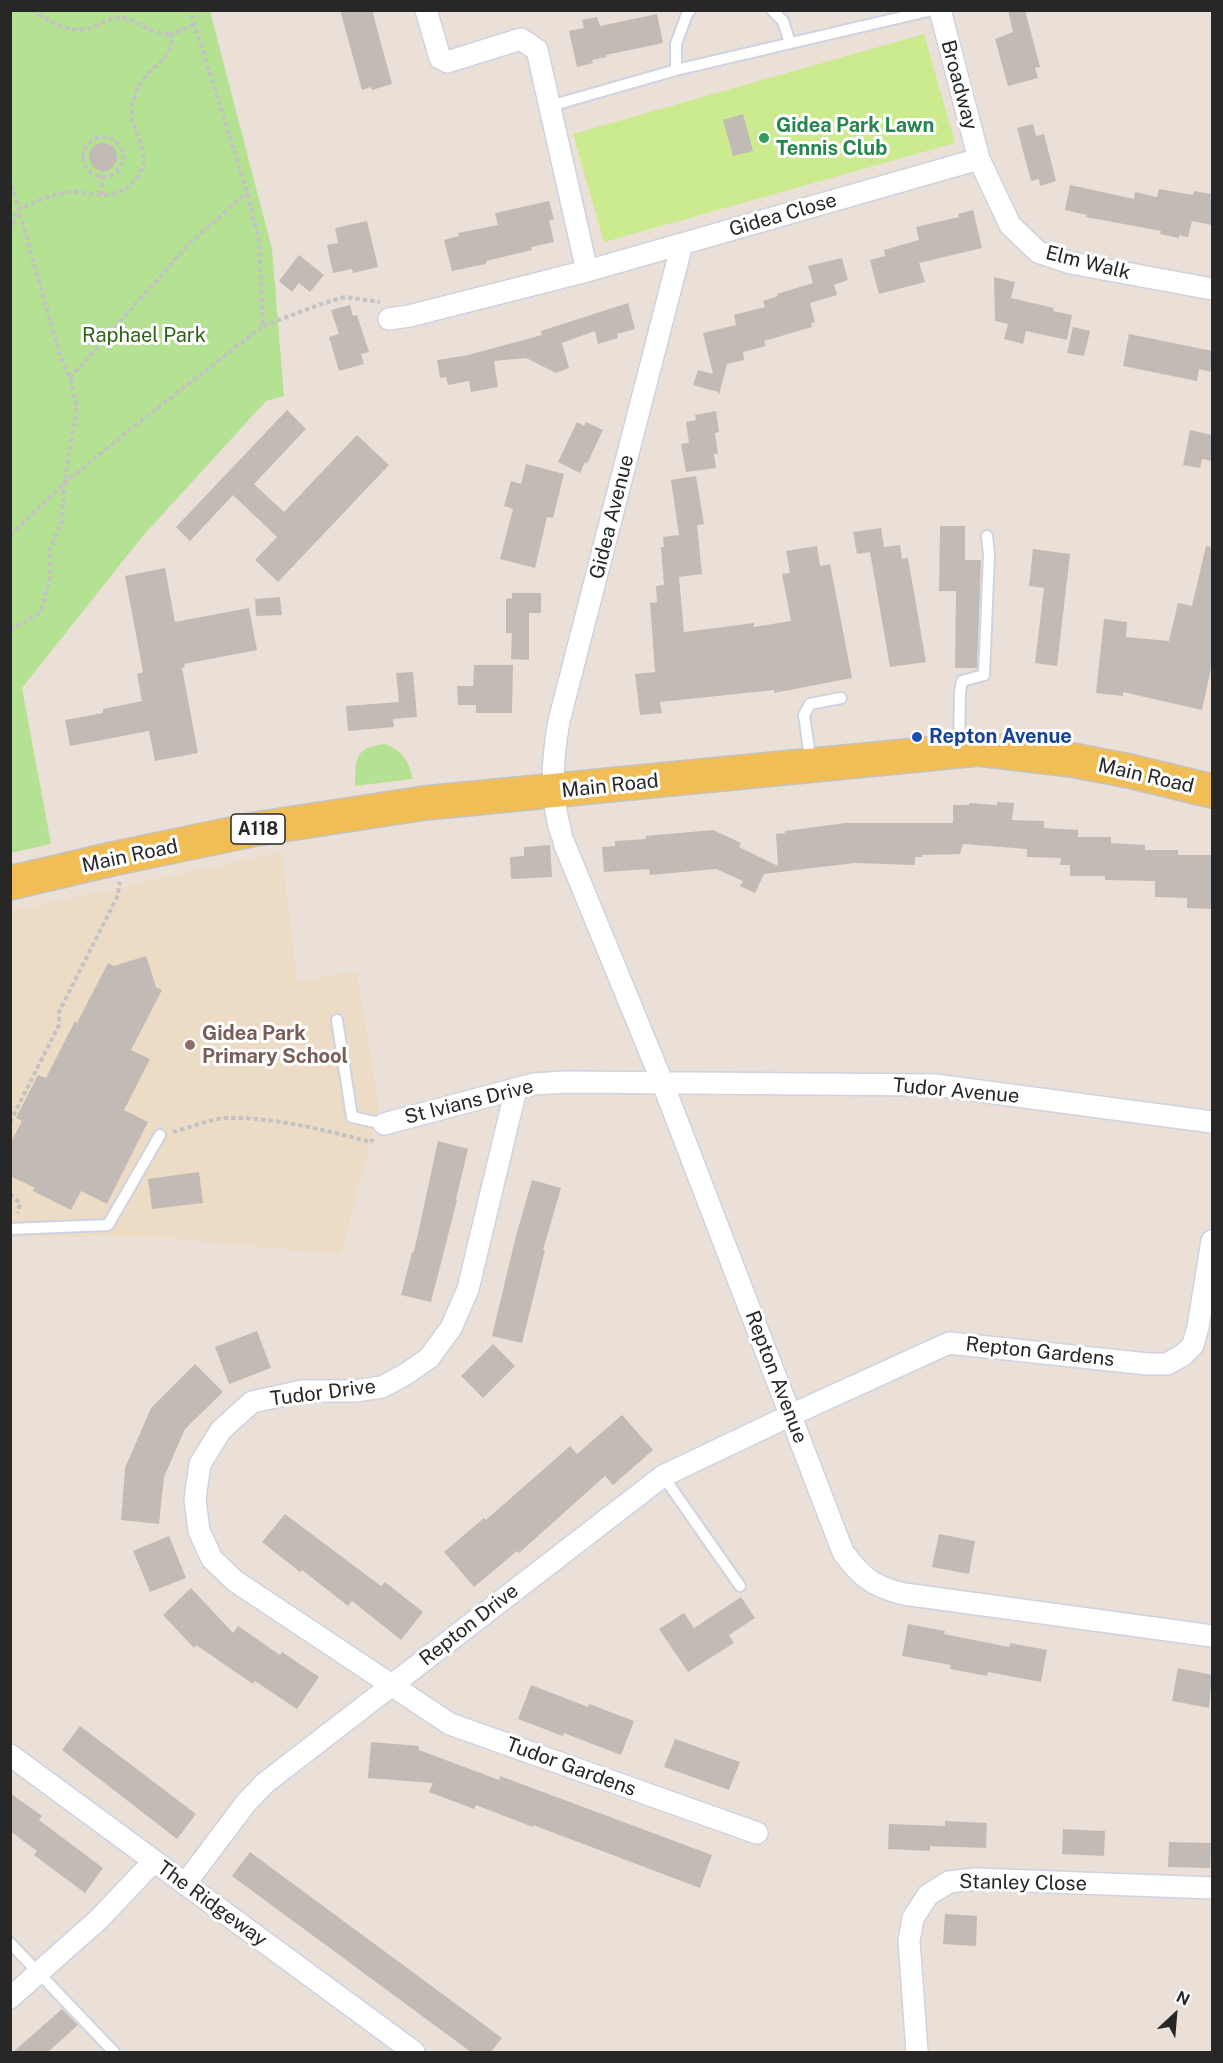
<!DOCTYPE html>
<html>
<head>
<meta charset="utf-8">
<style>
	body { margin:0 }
	#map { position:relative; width:1223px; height:2063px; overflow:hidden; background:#eae0d7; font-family:"Public Sans",sans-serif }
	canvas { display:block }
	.frame { position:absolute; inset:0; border:12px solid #272727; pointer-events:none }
	.north { position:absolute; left:1145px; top:1985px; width:60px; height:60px; -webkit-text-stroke:4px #fff; paint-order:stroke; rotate:26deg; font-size:16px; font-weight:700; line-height:24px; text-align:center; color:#272727 }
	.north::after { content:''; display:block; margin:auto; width:21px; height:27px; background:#272727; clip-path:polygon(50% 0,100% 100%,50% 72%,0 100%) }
</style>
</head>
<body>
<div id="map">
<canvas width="1223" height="2063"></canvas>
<div class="frame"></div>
<div class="north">N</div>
</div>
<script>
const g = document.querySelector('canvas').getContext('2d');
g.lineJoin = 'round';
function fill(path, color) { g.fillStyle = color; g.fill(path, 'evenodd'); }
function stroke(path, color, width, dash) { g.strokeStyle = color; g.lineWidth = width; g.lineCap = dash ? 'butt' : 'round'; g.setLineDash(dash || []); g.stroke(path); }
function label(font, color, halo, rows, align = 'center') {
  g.font = font + ' "Public Sans",sans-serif'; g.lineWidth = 6; g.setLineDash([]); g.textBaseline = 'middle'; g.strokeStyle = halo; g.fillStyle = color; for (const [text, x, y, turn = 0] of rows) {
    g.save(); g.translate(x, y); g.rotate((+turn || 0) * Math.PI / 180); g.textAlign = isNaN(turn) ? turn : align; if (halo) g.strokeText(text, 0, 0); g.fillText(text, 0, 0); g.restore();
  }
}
fill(new Path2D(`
	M282 852 297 980 357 972 379 1109 343 1250 337 1254 143 1236 11 1237 10 911Z`), '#ecdcc6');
fill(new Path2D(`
	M10 11H210L272 249 284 396 266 401 142 537 22 688 51 844 11 853Z
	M385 744C403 751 408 760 413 779L355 786C355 759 355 747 385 744Z`), '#b5e292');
fill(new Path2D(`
	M924 34 955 143 604 242 573 134Z`), '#ccea8e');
fill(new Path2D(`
	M340 10H372L392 84 372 90 371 87 362 90Z
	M1008 10H1025L1040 67 1035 68 1038 78 1008 86 995 39 1013 32Z
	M657 14 663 43 606 55 607 57 592 60 593 63 577 67 569 31 584 28 582 20 597 17 600 26Z
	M743 114 753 151 733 156 723 120Z
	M1033 124 1036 136 1044 134 1056 181 1040 186 1039 179 1031 181 1017 128Z
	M89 157a14 14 0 1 1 28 0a14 14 0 1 1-28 0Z
	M1070 185 1134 199 1135 192 1157 197 1159 189 1193 195 1194 191 1212 194V225L1192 221 1188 237 1179 235V238L1160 234 1161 231 1086 217 1087 215 1065 210Z
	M549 201 554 220H549L554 242 531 247 532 250 486 261V264L452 271 444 240 459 236 458 233 498 225 495 213Z
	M973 210 982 248 919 263 925 282 879 294 870 260 885 256 884 250 919 240 916 227 959 217 958 214Z
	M367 221 378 267 353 273 352 269 333 273 327 245 338 243 335 228Z
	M299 255 324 275 310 292 299 283 292 292 279 281Z
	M842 258 848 280 834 285 837 295 810 303 815 322 811 323 812 327 764 341 766 346 743 352 744 360 727 364 719 395 718 392 693 385 698 370 713 374 703 333 736 325 734 315 765 307 763 301 778 296 777 294 813 283 808 266Z
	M994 277 1015 282 1011 298 1054 308 1053 311 1072 315 1067 340 1026 331 1023 344 1004 339 1008 324 995 321Z
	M628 303 635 329 617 334 618 338 598 344 595 331 562 343 569 368 556 373 526 358 494 361 498 387 471 392 469 381 448 385 446 377 440 378 437 360 468 355 542 335 541 331Z
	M350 305 353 316 357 315 369 352 361 354 364 364 339 371 329 337 339 334 331 310Z
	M1073 327 1090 331 1084 356 1067 353Z
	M1129 334 1212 351V372L1199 369 1197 381 1123 366Z
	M287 410 306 429 254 484 284 512 357 435 389 465 278 582 255 560 277 537 233 495 190 541 176 527Z
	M716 411 719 432 715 433 718 454H714L716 468 686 472 681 444 689 443 686 422 696 420 695 415Z
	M577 422 584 426 586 422 603 430 587 464 585 462 580 473 558 462Z
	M1190 430 1212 435V461L1202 459 1200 468 1183 465Z
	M526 464 564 474 553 518 547 517 535 568 500 559 513 509 504 506 511 481 521 484Z
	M696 476 704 524 697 525 702 574 679 577 684 632 754 623V627L791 621 782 574 790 573 786 551 817 546 820 566 830 564 852 678 774 693V690L660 702 662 713 640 715 635 674 655 672 650 603 657 602 656 586 664 585 661 547H664L663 537 679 535 671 480Z
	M940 526H965V560H981L977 668H955L956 591H939Z
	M881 528 884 547 900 545 902 559 908 558 926 662 890 667 870 552 857 554 853 532Z
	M1206 546 1212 547V664L1202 710 1123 692V696L1096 693 1104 619 1127 622 1126 637 1169 641 1178 603 1192 606Z
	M1033 549 1070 554 1057 666 1035 663 1044 588 1029 586Z
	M165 568 175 622 249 608 257 650 184 664 185 667 182 668 198 753 155 761 149 731 70 746 65 720 103 713V709L142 701 137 674 143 672 125 576Z
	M512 593H541V613H529V660L511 659 512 633H506V599L512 598Z
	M280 597 282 615 256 616 255 599Z
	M474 665H513L512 713H476V705H458L457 686H473Z
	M413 672 417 717 393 719 394 727 348 731 346 706 399 702 396 673Z
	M997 802 1014 803 1012 820 1044 821V828L1078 830V837H1111V843L1145 845V850H1178V855H1212V909L1187 908V898L1155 897V881L1105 880V876H1070V865H1060L1061 858 1027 857V849L963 844 960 854 922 855V857H915V865L854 863 764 874 755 893 740 886 743 881 716 869 650 875 649 869 604 872 602 847 615 846V841L646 839V836L713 830 741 843 739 847 778 866 776 834 785 833V831L845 823H953V805H969V803L997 805Z
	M550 845 552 877 511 879 510 857 524 856V847Z
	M146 956 156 987 162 990 131 1050 150 1059 124 1110 148 1122 107 1204 81 1191 71 1210 33 1191 35 1188 10 1176V1144L22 1121 16 1118 38 1075 46 1078 75 1021 77 1023 108 963 114 966Z
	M438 1141 468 1149 456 1199 457 1200 431 1302 401 1295 412 1252H414Z
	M199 1172 203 1203 152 1209 148 1179Z
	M532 1180 561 1188 543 1250H545L522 1343 492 1336 516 1236Z
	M257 1331 271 1368 229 1384 215 1347Z
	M493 1344 515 1366 483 1398 461 1376Z
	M195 1364 223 1392 185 1429 164 1477 159 1524 121 1520 125 1468 151 1408Z
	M622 1415 653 1450 613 1485 605 1476 519 1553 517 1551 474 1587 444 1552 484 1518 486 1520 570 1446 577 1454Z
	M285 1514 381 1586 385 1582 423 1612 401 1640 352 1601 348 1606 302 1570 300 1572 262 1542Z
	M939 1534 975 1541 969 1574 932 1567Z
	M169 1536 186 1578 150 1592 133 1551Z
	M191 1588 233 1633 238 1626 280 1655 282 1652 319 1677 297 1709 255 1681 253 1684 196 1645 194 1648 163 1615Z
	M741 1597 755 1618 729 1635 734 1643 688 1672 659 1629 684 1613 694 1628Z
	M908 1624 945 1631 944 1634 1009 1647 1010 1643 1047 1650 1041 1682 988 1672 987 1676 950 1669 951 1665 902 1656Z
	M1178 1668 1212 1675 1209 1708 1172 1701Z
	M531 1685 588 1707 589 1704 634 1721 621 1755 564 1733 563 1736 518 1719Z
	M80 1726 196 1814 177 1839 62 1750Z
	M675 1739 740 1762 729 1790 664 1767Z
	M371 1742 419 1746V1750L499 1780 500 1776 712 1855 700 1888 533 1825V1827L476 1805 474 1809 429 1792 433 1783 368 1778Z
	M10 1793 42 1816 39 1820 103 1868 85 1893 34 1855 37 1851 10 1831Z
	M945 1821 987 1823 986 1848 930 1846V1851L888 1849 889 1824 945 1826Z
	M1063 1829 1105 1831 1104 1856 1062 1854Z
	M1169 1842 1211 1843 1210 1868 1168 1867Z
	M250 1852 502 2038 491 2052H471L232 1876Z
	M945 1914 977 1916 976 1946 943 1944Z
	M62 2009 78 2025 48 2052H13Z`), '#c2bab5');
const lane = new Path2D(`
	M772 10 783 21 790 43
	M676 70 932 10
	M550 106 676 70V44L687 14 690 10
	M959 748 960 692 962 681 984 675 989 555 987 536
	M811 763 804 715 810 704 841 698
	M337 1020 352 1117 384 1124
	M10 1229 108 1225 160 1135
	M663 1476 740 1586
	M10 1943 114 2052`);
const street = new Path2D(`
	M426 10 440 58 447 62 521 39 537 50 587 271 979 159
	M940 10 979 159 1010 225 1038 252 1071 263 1212 289
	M389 319 409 316 587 271
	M561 833C550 795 552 760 559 721L682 244
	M564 843 663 1084 843 1552C861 1577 874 1587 904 1594L1212 1636
	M516 1089 468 1289 451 1328 429 1358 406 1374 382 1387 355 1391H302L252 1402 221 1430 200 1464 195 1499 199 1531 212 1559 235 1581 450 1724 757 1833
	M384 1124 534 1084 566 1082 935 1085 1212 1122
	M10 1755 414 2052
	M185 1884 246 1803 265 1783 663 1476 791 1415 949 1343 1148 1364H1167L1183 1355 1193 1345 1198 1327 1212 1241
	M10 1998 98 1920 154 1861
	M917 2052 909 1941 913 1918 928 1895 949 1882 975 1879 1212 1888`);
const primary = new Path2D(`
	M10 883 112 859 256 829 425 803 978 749 1072 760 1129 771 1212 791`);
stroke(lane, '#cdd3e0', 14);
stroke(street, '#cdd3e0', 24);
stroke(primary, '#c3c3c3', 36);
stroke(new Path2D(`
	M32 10C52 23 73 37 97 25 106 21 113 16 124 18 142 22 151 35 172 34
	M83 157a20 20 0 1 1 40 0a20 20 0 1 1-40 0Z
	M10 178 60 356 70 378 77 407 64 484 62 522 49 551 50 577 43 606 39 613 10 630
	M101 195 103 171
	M10 231 18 209C35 203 52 193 70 192 81 191 91 195 102 195 121 195 138 184 143 165 147 143 127 126 133 103 135 95 138 85 144 78 158 61 171 60 172 34L194 25
	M263 326 321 304 345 297 380 302
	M70 378 189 244 247 192
	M10 535 64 484 129 430 263 326 259 241 247 192 190 10
	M10 1122 59 1025V1012L117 897 120 882
	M173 1132C189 1128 209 1119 226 1118 275 1117 324 1130 371 1142L373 1139
	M10 1194 20 1203 18 1213`), '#c3c3c3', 4, [4.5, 3]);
stroke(lane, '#fff', 10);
stroke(street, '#fff', 21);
stroke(primary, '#f1be55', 33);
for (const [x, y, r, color] of [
	[764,138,6,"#2e9e5b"],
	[917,737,6,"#1a4fb4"],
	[190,1045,6,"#8d6e63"]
]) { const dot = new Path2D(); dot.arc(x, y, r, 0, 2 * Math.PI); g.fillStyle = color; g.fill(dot); stroke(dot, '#fff', 2); }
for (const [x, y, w] of [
	[258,829,54]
]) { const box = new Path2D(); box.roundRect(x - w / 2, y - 15, w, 30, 4.5); g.fillStyle = '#fff'; g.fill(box); stroke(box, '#272727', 1.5); }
label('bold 18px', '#272727', null, [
	["A118",258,829]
]);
label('20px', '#272727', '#fff', [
	["Broadway",959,85,75],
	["Gidea Close",783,215,-16],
	["Elm Walk",1088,263,14],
	["Gidea Avenue",612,517,-76],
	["Main Road",1146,776,13],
	["Main Road",610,786,-6],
	["Main Road",130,856,-12],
	["Tudor Avenue",956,1091,5],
	["St Ivians Drive",469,1102,-14],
	["Repton Gardens",1040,1352,6],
	["Repton Avenue",776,1377,69],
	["Tudor Drive",323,1393,-7],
	["Repton Drive",469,1625,-38],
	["Tudor Gardens",571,1767,20],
	["Stanley Close",1023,1883,1],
	["The Ridgeway",212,1904,36]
]);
label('bold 20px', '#27864d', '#fff', [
	["Gidea Park Lawn",776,126],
	["Tennis Club",776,149]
], 'left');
label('20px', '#2f6218', '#fff', [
	["Raphael Park",144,336]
]);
label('bold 20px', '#164399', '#fff', [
	["Repton Avenue",929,737]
], 'left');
label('bold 20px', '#785e54', '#fff', [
	["Gidea Park",202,1034],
	["Primary School",202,1057]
], 'left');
</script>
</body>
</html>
